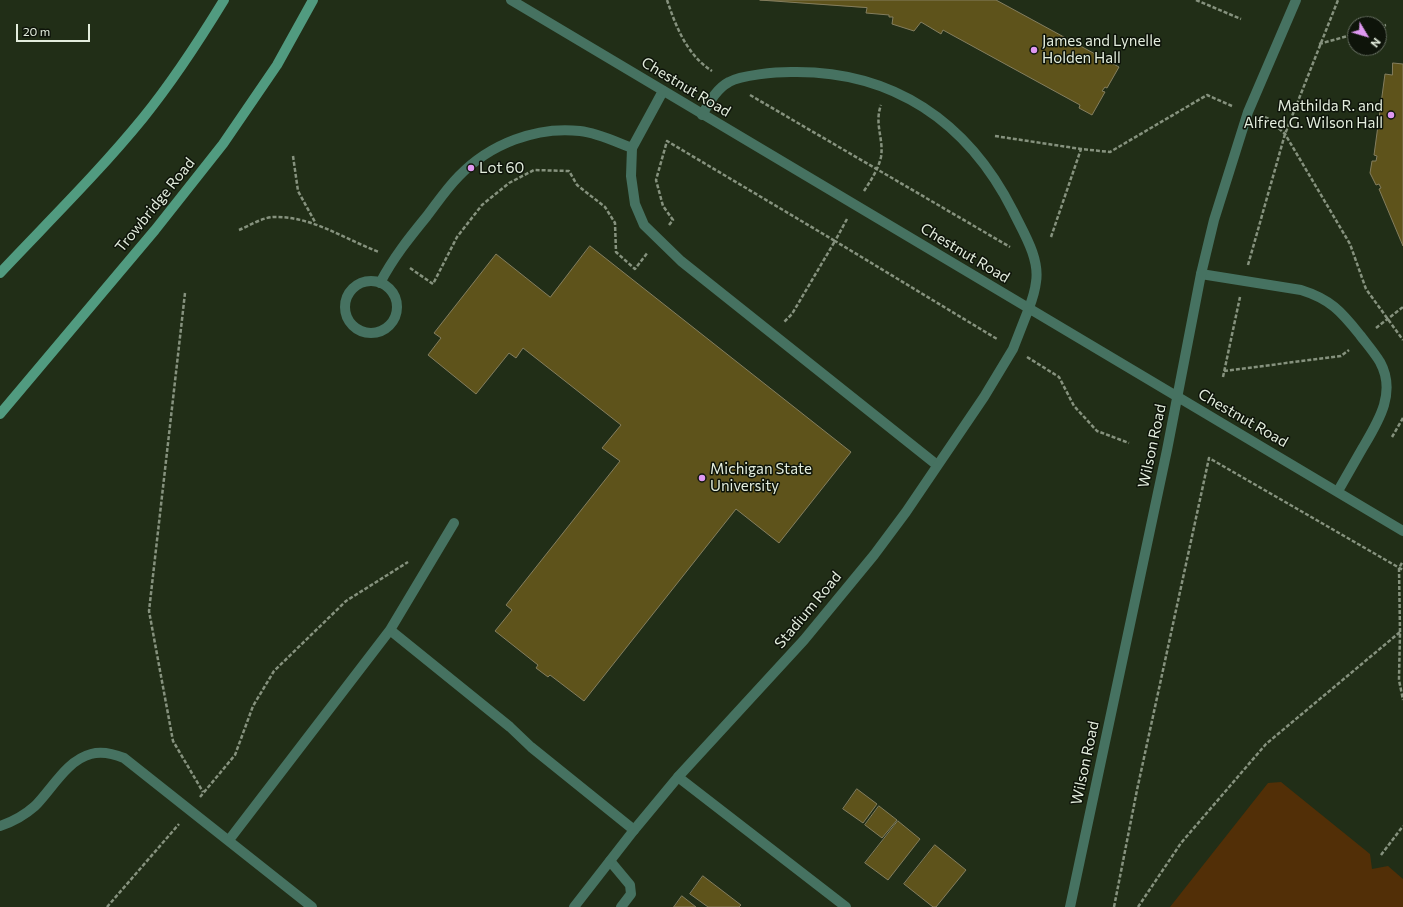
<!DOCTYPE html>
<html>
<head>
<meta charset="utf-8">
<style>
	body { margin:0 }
	#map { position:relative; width:1403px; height:907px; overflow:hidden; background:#212e17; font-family:Commissioner,sans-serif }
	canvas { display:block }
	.north { position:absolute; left:1347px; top:16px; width:40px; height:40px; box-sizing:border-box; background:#0e140a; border:1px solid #636b5e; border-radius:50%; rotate:128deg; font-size:11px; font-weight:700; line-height:16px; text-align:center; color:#e3eddd }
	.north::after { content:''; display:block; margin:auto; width:14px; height:18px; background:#df98f1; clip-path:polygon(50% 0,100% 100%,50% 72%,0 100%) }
	.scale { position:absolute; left:16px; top:24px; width:74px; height:18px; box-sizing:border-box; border:2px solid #e3eddd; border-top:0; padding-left:5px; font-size:12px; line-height:14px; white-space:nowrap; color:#e3eddd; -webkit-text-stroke:3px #0e140a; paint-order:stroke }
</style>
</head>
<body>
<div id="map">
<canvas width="1403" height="907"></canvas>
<div class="north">N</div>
<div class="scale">20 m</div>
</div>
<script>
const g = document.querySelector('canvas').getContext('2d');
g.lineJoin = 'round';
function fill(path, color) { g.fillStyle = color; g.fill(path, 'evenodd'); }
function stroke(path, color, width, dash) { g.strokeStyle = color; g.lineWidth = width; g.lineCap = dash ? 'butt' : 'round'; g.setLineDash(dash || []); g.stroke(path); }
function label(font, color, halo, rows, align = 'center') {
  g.font = font + ' Commissioner,sans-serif'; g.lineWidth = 3; g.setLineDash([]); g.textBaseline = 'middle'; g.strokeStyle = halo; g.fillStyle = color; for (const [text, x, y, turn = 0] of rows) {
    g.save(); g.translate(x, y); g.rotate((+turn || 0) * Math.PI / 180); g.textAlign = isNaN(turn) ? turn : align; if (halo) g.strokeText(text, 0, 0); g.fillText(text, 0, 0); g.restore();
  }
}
fill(new Path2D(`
	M1281 782 1370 854 1372 869 1388 866 1403 879V907H1170L1268 783Z`), '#522f07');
const building = new Path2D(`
	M760 0H996L1119 67 1107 88 1105 87 1102 91 1105 92 1092 115 1079 108 1080 105 943 30 941 34 921 22 914 31 892 24 893 17H889V15L866 13 867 8Z
	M1393 63 1403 64V246L1379 189 1381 188 1379 184 1376 185 1370 173 1372 161H1376L1377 156 1374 155 1385 74 1392 75Z
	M590 246 851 452 779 543 736 509 584 701 550 675 548 677 536 668 538 665 495 631 512 610 506 605 620 461 602 448 621 425 523 348 516 358 509 353 476 394 428 355 441 338 434 333 496 254 550 297Z
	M857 789 877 804 863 823 843 809Z
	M879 806 897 820 882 838 865 825Z
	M898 821 920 839 888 880 865 863Z
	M935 845 966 870 936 907H933L904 884Z
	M703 876 741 905 739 907H708L690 894Z
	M682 896 696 907H674Z`);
fill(building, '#5e531b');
stroke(building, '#847e5f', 1);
stroke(new Path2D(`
	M667 0C676 27 687 55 712 71
	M1196 0 1241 19
	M1379 27 1386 25
	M1319 44 1355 34
	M750 95 1010 247
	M1265 117 1269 119 1285 134 1350 244 1366 289 1403 340
	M995 136 1081 149 1110 152 1207 95 1232 106
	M293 156 298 191 315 222
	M864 191C871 180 878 170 881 157 884 139 874 124 881 105
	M847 219 835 241 997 339
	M669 225 673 220 663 206 656 180 667 141 835 241 792 314 784 322
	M239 230C249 226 263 217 274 217 312 216 344 239 379 252
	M1051 237 1081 149
	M1248 265 1285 134 1338 0
	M410 268 433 284 457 237 482 205 509 183 534 170 569 171 577 185 605 207 615 223 616 252 635 269 648 252
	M185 293 149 611 173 741 203 792
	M1376 328 1403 307
	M1027 357 1059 377 1074 406 1097 431 1129 443
	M1224 371 1341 356 1349 350
	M1223 377 1240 297
	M1392 437 1403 418
	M1400 632 1399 568 1403 561
	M200 797 235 755 253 706 274 671 346 601 408 562
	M1381 855 1403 826
	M107 907 179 824
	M1114 907 1137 790 1209 458 1403 570
	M1138 907 1181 843 1266 744 1400 632 1399 680 1403 700`), '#86927e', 2.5, [4, 2]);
stroke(new Path2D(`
	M663 91 632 148 631 176 635 204 644 225 681 261 937 465
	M702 115C709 103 716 89 729 82 741 75 776 72 791 72 893 70 968 122 1013 211 1023 232 1040 258 1036 282 1035 291 1032 300 1029 308
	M1201 274 1301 290C1330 299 1341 311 1360 335 1366 343 1374 352 1380 362 1397 393 1378 422 1362 449 1354 463 1346 477 1338 491
	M345 307a26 26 0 1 1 52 0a26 26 0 1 1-52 0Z
	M380 283C393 258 409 238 427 216 437 203 447 188 459 176 490 144 536 126 580 131 598 133 616 142 632 148
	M454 523 390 630 510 727 531 747 634 830
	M678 777 846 907
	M0 826C12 822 26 814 35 806 52 789 67 760 91 754 102 751 114 754 124 758L312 907
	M229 840 390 630
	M610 861 630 885 631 894 621 907`), '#467261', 10);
stroke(new Path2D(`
	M511 0 1403 531
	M574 907 634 830 678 777 804 640 874 555 906 512 984 397 1013 349 1029 308
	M1070 907 1167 450 1201 274 1214 220 1248 112 1296 0`), '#467261', 10);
stroke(new Path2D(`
	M0 273C48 222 99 172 143 118 173 81 199 41 224 0
	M0 414 155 230 223 144 277 65 313 0`), '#519b80', 10);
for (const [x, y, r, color] of [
	[1034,50,4,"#df98f1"],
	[1391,115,4,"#df98f1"],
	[471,168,4,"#df98f1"],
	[702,478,4,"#df98f1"]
]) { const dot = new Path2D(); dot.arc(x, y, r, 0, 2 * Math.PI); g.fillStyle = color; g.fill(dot); stroke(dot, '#0e140a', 1.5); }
label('15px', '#e3eddd', '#0e140a', [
	["James and Lynelle",1042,41],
	["Holden Hall",1042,58],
	["Mathilda R. and",1383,106,"right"],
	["Alfred G. Wilson Hall",1383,123,"right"],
	["Lot 60",479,168],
	["Michigan State",710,469],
	["University",710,486]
], 'left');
label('15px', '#e3eddd', '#0e140a', [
	["Chestnut Road",686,87,31],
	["Trowbridge Road",155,205,-51],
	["Chestnut Road",965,253,31],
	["Chestnut Road",1243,418,30],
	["Wilson Road",1152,446,-78],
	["Stadium Road",808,610,-50],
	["Wilson Road",1085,763,-78]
]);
</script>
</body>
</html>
